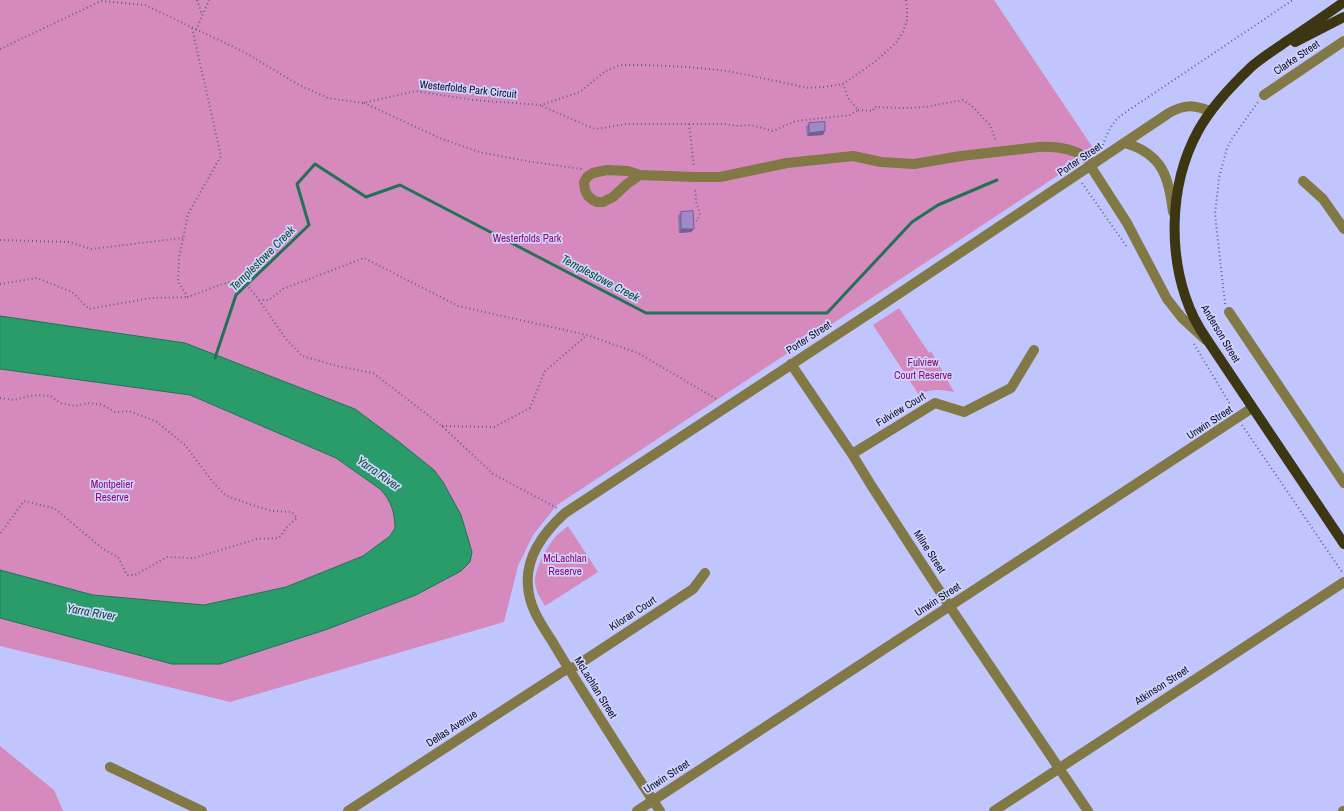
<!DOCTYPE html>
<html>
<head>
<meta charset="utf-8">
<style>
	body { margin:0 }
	canvas { display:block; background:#c0c6fd }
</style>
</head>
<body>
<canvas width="1344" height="811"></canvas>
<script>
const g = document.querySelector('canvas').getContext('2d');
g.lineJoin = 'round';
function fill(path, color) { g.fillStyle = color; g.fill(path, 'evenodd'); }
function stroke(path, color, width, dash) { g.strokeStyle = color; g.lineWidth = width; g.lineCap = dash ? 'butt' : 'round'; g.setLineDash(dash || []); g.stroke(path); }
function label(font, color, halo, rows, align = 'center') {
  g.font = font + ' "Archivo Narrow",sans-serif'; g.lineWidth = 3.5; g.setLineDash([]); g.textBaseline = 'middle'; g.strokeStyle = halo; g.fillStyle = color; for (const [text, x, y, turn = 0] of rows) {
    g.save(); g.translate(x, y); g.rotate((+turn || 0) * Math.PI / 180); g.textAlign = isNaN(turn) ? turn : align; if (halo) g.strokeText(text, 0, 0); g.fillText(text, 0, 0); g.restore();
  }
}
fill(new Path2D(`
	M0 0H994L1095 151 557 505 533 535 518 566 504 622 230 702 0 646V618L172 664H220L328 629 416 595 472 552V550L416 456 362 414 177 342 53 324 0 319Z
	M899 308 929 353 931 351 954 392C941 390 931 388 919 395L873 325Z
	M0 369 190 395 336 458 380 489 386 495 392 507 395 519V528L390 536 363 556 286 587 204 605 93 595 0 570Z
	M568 526 598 572 545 606C541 599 536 592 535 583 534 569 548 544 558 534 561 531 565 529 568 526Z
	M0 746 54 790 63 811H0Z`), '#d589bd');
const water = new Path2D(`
	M0 316 185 343 355 409 398 441 434 470 443 482 461 515 472 552 470 562 461 571 416 595 328 629 220 664H172L0 618V570L93 595 204 605 286 587 363 556 390 536 395 528C395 513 391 500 380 489L336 458 190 395 0 369Z`);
fill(water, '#299c6a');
stroke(water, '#217256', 1);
stroke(new Path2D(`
	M215 358 236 295 309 225 297 184 315 164 366 197 400 185 646 313H827L912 222 938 205 997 180`), '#217256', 3);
stroke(new Path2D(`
	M197 0 202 15
	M192 28 221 156 188 214 179 258 178 282 188 297 222 284 243 280 259 300H269L283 289 364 258 458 306 587 335 638 353 718 400
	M196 30 209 0
	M0 49 101 1 145 5 244 52 299 85 328 98 363 103 416 91 473 100 541 105 580 92 604 72 620 65H645L688 67 728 71 809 88 824 87 843 84 876 61 895 44 903 32 907 20V7L906 0
	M364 103 442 139 479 152 532 162 582 169
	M542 106 585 125 596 129 626 124H726L736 126 751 125 773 131 796 121 850 115 858 110 848 98 843 84
	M858 110 873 111 874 107 904 108 925 107 963 100 971 105 990 125 996 142
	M689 124 694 167
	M1103 145C1106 135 1112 123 1120 116L1293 0
	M1082 183 1127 247
	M692 222 698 220 700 213 696 202 695 188
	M0 240 69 242 91 249 183 238
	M0 284 37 278 72 292 89 309 151 298 188 297
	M259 300 286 339 302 356 337 366 373 373 442 426 493 474 557 508
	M1225 304 1215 214 1219 178 1227 148 1233 137 1258 102
	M1194 344 1233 409
	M0 398 14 400 34 395 51 396 60 403 75 406 89 403 103 405 115 412 129 411 157 422 185 445 212 481 225 495 246 503 272 511 292 512 297 518 287 527 279 538 257 539 194 558 167 557 135 575H127L118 557 103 549 54 508 24 501 0 534
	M1242 425 1342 572
	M442 426 494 427 530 408 545 371 587 335`), '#61648a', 2, [1, 3]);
stroke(new Path2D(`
	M1264 95 1344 41
	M1125 143C1163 154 1169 178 1173 212
	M1091 167 1127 223 1167 299 1182 318 1206 340
	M640 175 627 184 613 197 603 202H597L593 200 588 196 585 190 584 182 587 177 593 173 607 170 628 171 640 175 695 177H720L787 163 853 156 881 162 914 164 961 156 1039 147C1057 146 1082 149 1093 165
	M1303 181 1323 199 1344 229
	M1229 312 1344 483
	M791 364 852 454 871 485 950 607 1088 811
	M852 454 935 403 964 412 1011 388 1034 350
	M110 767 202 811
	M348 811 562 672 576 666 693 589 705 573
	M637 811 1252 408
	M660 811C633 771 608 731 582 690 572 674 562 658 552 641 541 624 529 607 528 586 525 556 544 532 565 513L876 309 1169 113C1185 104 1193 105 1210 111
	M994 811 1344 582
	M1343 811H1344`), '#817845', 10);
stroke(new Path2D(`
	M1344 2C1324 16 1304 30 1284 43 1273 51 1260 59 1250 68 1230 87 1211 107 1198 131 1168 186 1167 261 1194 318 1198 326 1203 334 1208 341L1344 544
	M1295 42 1344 17`), '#3c3612', 10);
fill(new Path2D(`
	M809 123 823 135 807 136 806 127Z
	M681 212 691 232 679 233 678 216Z`), '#8a76ae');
fill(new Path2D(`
	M825 131 823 135 807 136 809 133Z
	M681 229H694L691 232 679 233Z`), '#70608d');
const building = new Path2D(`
	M825 122V131L809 133V123Z
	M693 211 694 229H681V212Z`);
fill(building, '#a089ca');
stroke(building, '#70608d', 1);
label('11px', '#0f0f27', '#cfd4fe', [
	["Clarke Street",1297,58,-34],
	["Westerfolds Park Circuit",468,90,6],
	["Porter Street",1080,160,-34],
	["Anderson Street",1220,334,59],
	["Porter Street",809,338,-33],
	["Fulview Court",901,410,-31],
	["Unwin Street",1210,423,-33],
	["Milne Street",929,552,57],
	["Unwin Street",938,600,-33],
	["Kiloran Court",633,614,-33],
	["Atkinson Street",1162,686,-33],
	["McLachlan Street",595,688,58],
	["Dellas Avenue",452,729,-33],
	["Unwin Street",667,777,-33]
]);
label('11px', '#910a75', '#cfd4fe', [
	["Westerfolds Park",527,239],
	["Fulview",923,363],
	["Court Reserve",923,376],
	["Montpelier",112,485],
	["Reserve",112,498],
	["McLachlan",565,559],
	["Reserve",565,572]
]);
label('italic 12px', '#0f4b31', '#cfd4fe', [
	["Templestowe Creek",263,259,-45],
	["Templestowe Creek",600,279,28],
	["Yarra River",378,474,35],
	["Yarra River",91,613,10]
]);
</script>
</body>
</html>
